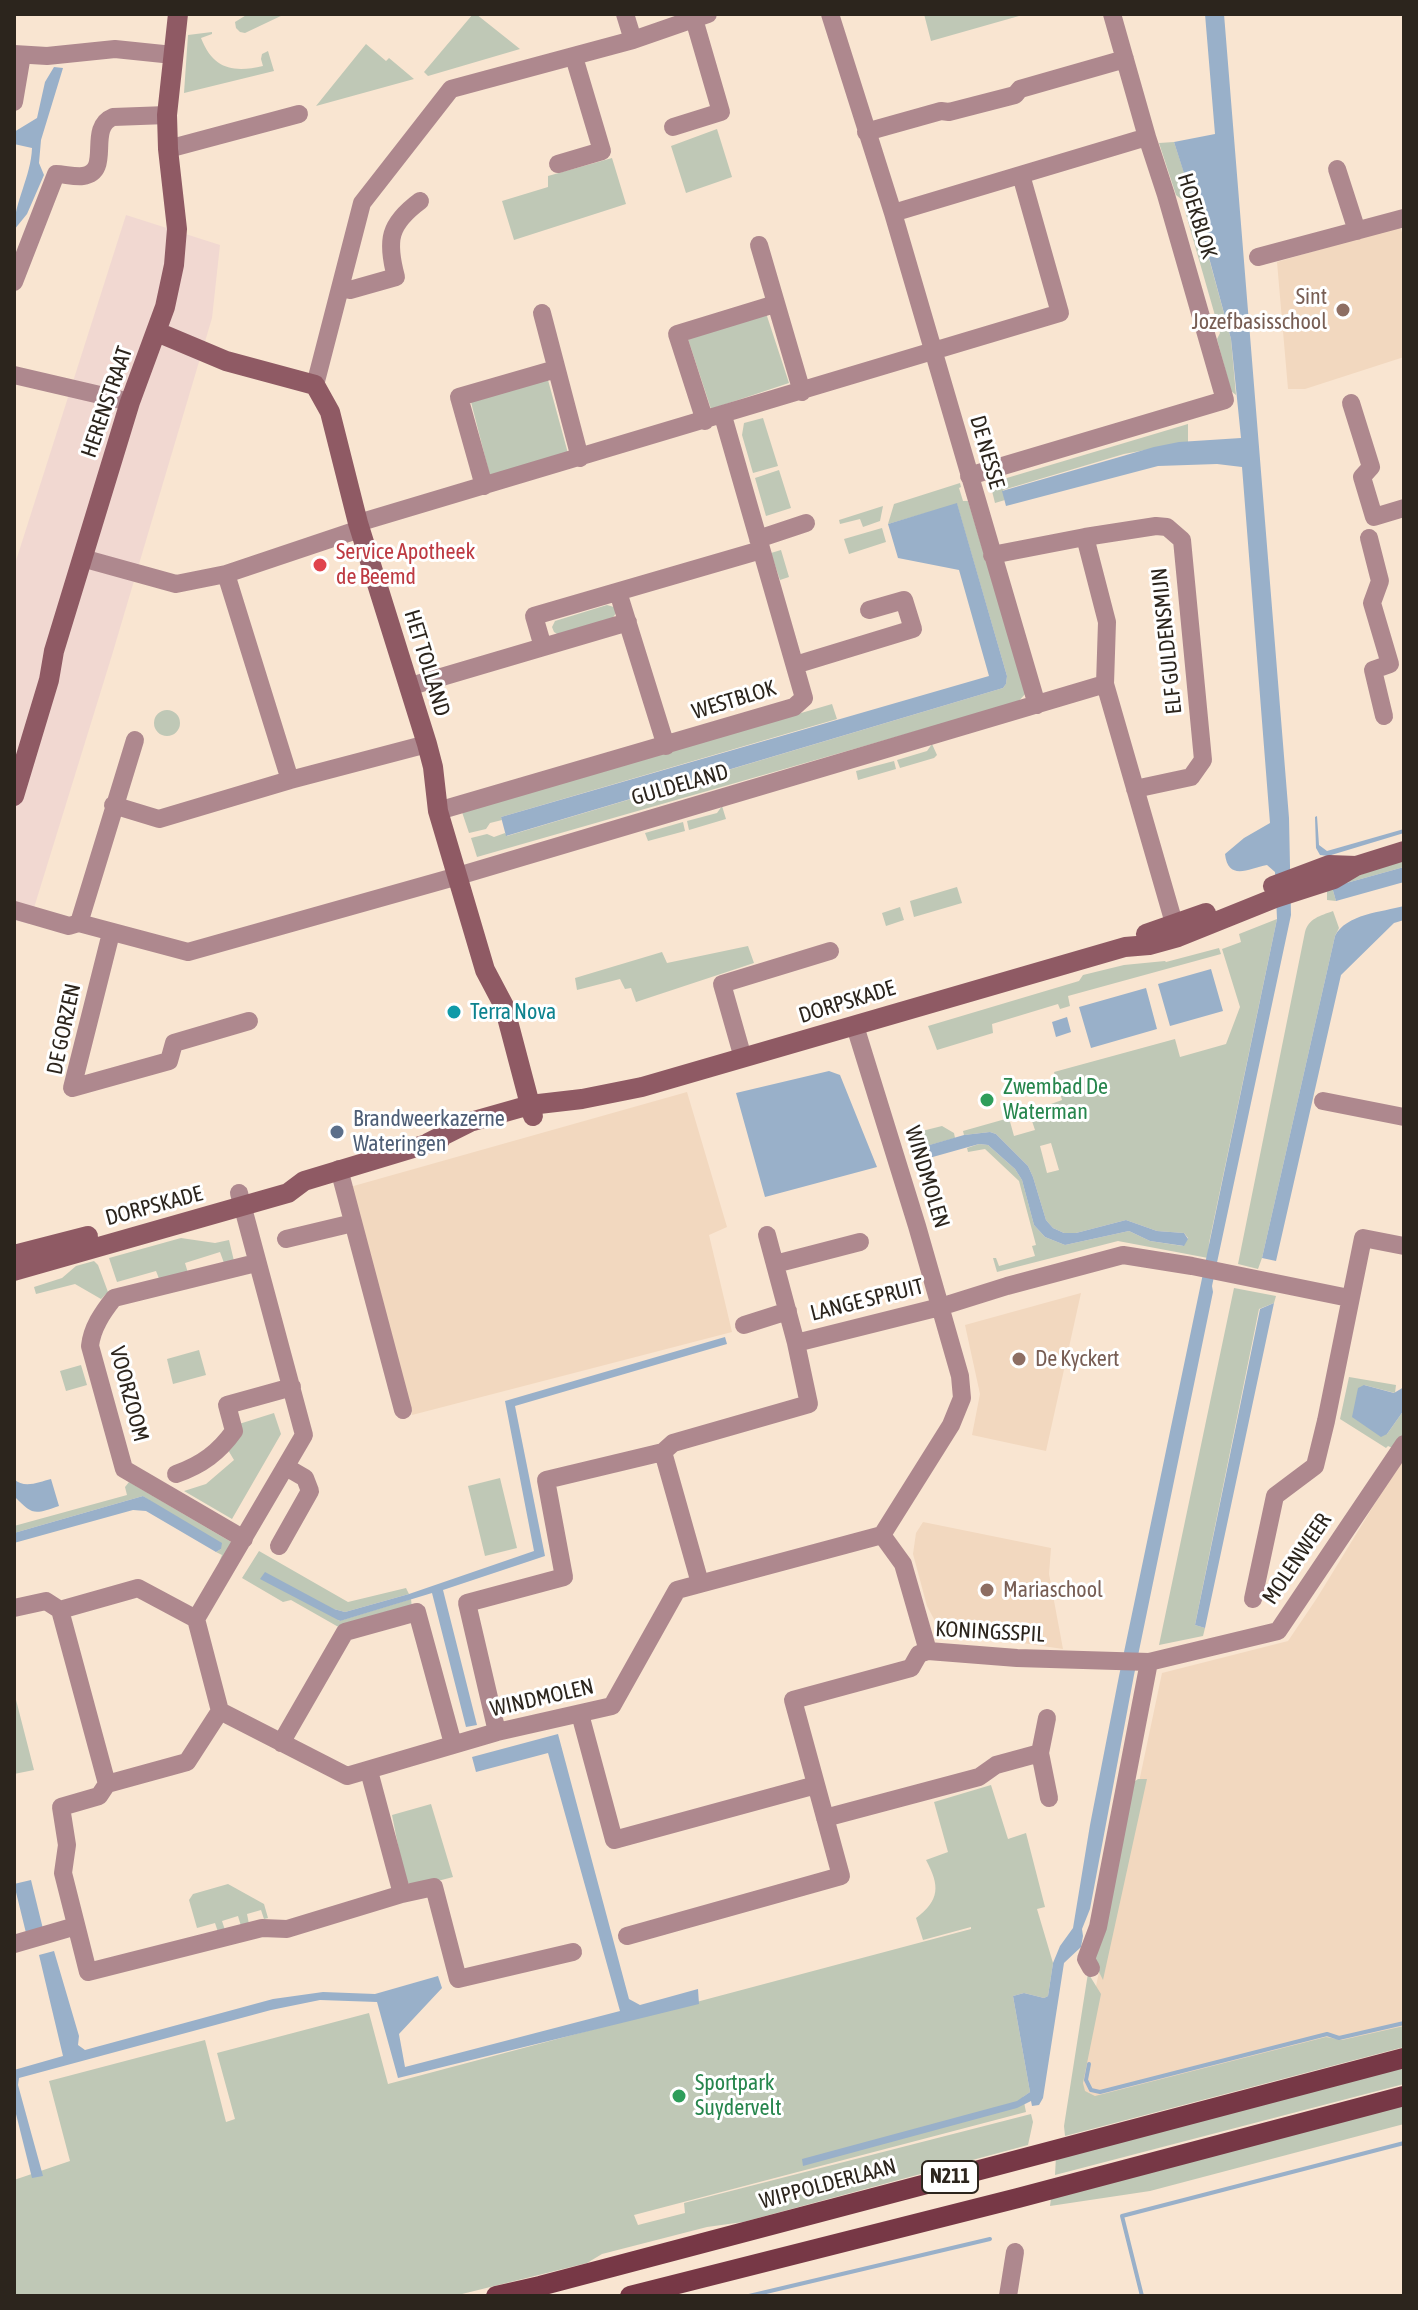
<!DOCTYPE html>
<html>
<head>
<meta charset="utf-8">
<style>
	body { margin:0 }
	#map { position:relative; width:1418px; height:2310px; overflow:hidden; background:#f9e5d1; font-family:"Asap Condensed",sans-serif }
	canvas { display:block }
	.frame { position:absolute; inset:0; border:16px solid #2c251d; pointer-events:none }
</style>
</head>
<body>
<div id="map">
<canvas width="1418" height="2310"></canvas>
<div class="frame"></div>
</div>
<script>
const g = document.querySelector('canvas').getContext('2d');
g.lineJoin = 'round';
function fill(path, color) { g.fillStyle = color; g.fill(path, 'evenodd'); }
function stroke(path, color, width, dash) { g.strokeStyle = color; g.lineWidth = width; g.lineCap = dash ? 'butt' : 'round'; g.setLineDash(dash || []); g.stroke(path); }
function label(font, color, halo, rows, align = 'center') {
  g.font = font + ' "Asap Condensed",sans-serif'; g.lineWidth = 6; g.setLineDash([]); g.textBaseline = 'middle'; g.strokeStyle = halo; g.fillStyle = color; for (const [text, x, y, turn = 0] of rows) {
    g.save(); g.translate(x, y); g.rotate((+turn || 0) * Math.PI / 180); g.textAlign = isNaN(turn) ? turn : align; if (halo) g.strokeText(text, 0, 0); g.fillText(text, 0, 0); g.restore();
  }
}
fill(new Path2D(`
	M126 215 220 245 212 318 112 655 29 924 14 920V567Z`), '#f1d8d1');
fill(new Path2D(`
	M1400 226 1404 239V357L1305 389H1288L1277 262Z
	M687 1092 727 1227 709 1235 732 1332 412 1415 350 1187Z
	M1081 1293 1046 1451 972 1435 980 1394 965 1325Z
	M1404 1456V2034L1068 2119 1162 1673 1288 1641 1317 1598Z
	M923 1522 1051 1548 1049 1574 1063 1649 955 1633 942 1628 935 1621 927 1606 913 1554 916 1533Z`), '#f2d8bf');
fill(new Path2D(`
	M248 14H285L245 33 240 32 236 28 235 22Z
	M473 14H476L520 49 428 76 424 72Z
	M924 14H1026L931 41Z
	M212 32V34L201 38C213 69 233 73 263 66L261 59 262 54 268 51 274 71 184 93 188 35Z
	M366 44 386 61 389 58 414 79 316 106Z
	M717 129 732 177 686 193 671 146Z
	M1174 142 1192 197 1181 199 1176 195 1159 143Z
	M612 158 626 204 514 240 502 201 548 187V176Z
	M1193 200 1231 339 1236 395 1231 391 1217 339 1220 333 1183 204Z
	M766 313 789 383 711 409 688 339Z
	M548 380 569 457 491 480 471 402Z
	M763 418 778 466 753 473 742 435 744 423Z
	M1188 424V442L1124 454 1003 490 1005 500 995 503 990 483Z
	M779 470 791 508 766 516 755 478Z
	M960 483 961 487 959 488 963 501H968L1026 693 1018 702 477 857 471 838 487 834 494 837 505 833 507 836 1003 688 1006 684 1007 676 957 504 888 524 894 504Z
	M883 506 880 521 863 527 860 519 840 524 839 520Z
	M882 528 886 542 849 554 844 539Z
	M781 550 789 577 780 580 771 553Z
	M607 605 614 607 616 613 612 619 559 635 554 632 552 627 555 621Z
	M832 704 837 719 501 817 502 820 490 823 486 829 469 833 462 812Z
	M154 723a13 13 0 1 1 26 0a13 13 0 1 1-26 0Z
	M932 744 937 755 934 758 900 768 897 760 927 751Z
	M894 761 896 769 858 780 856 771Z
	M722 806 726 819 689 830 687 821 717 813Z
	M683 822 685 831 648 841 645 833Z
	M1404 859V867L1332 887 1336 901 1327 900V887Z
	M957 887 962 903 914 917 910 901Z
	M900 907 904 920 886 926 882 913Z
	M1333 911 1339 928 1335 936 1262 1258 1258 1269 1238 1264 1305 932C1309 918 1320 916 1333 911Z
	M1277 919 1209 1243 1208 1258 1118 1241 997 1272 993 1258H996L999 1266 1035 1256 1032 1246 1036 1245 1019 1181 985 1149 968 1152 967 1148 979 1144 988 1145 1015 1169 1022 1180 1034 1225 1045 1237 1065 1245 1129 1231 1150 1241 1183 1246 1188 1238 1184 1233 1157 1231 1126 1220 1076 1233H1064L1053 1228 1046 1220 1033 1177 1028 1166 996 1134 990 1132 964 1135 963 1131 1009 1118 1014 1136 1035 1130 1029 1112 1062 1100 1054 1072 1175 1039 1180 1057 1226 1044 1240 1007 1222 949 1241 942 1239 934ZM1051 1143 1059 1170 1047 1173 1040 1146Z
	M748 946 754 963 636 1002 631 988 625 989 620 979 577 990 575 978 662 952 667 963Z
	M1219 948 1221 954 1068 996 1070 1006 1060 1009 1058 1004 992 1024 993 1033 937 1050 928 1026 1079 981 1083 975 1124 965 1165 961 1166 962Z
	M942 1126 954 1133 955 1138 919 1148 917 1152 910 1134Z
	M181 1238 215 1243 229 1240 234 1261 224 1263 220 1252 185 1263 188 1273 160 1281 156 1271 117 1282 109 1258Z
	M94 1261 98 1265 108 1292 101 1299 75 1284 36 1294 34 1287 62 1278 76 1266Z
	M1234 1288 1276 1296 1274 1303 1259 1309 1195 1625 1205 1628 1203 1636 1159 1645Z
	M199 1350 206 1375 173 1384 167 1359Z
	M81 1365 87 1385 66 1391 60 1371Z
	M1349 1377 1396 1385 1395 1393 1364 1385 1387 1434 1404 1410V1439L1397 1450 1388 1446 1386 1448 1340 1419Z
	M274 1413 281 1434 232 1519 184 1491 206 1484 234 1460 228 1450 239 1424Z
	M500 1478 517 1548 485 1556 468 1486Z
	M129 1482 233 1543 223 1561 219 1562 222 1555 216 1552 221 1549 143 1496 14 1533V1526L127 1495 125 1487Z
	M259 1551 348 1602 406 1588 409 1594 345 1612 334 1609 339 1621 411 1599 412 1608 342 1629 291 1600 283 1602 242 1578Z
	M14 1692 34 1770 14 1774Z
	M1138 1779H1147L1103 1980 1092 1958 1131 1784Z
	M991 1785 1008 1839 1026 1833 1045 1907 1037 1909 1053 1963 1048 1996 1044 1998 1024 1993 1013 1996 1030 2092 1023 2097 1026 2112 634 2215 638 2225 685 2213 684 2203 1031 2114 1033 2122 1028 2145 743 2222 707 2227 602 2254 587 2263 454 2296H14V2180L70 2161 49 2081 205 2040 226 2122 235 2119 217 2053 369 2013 388 2084 971 1929V1927L923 1940 916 1918C940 1900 940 1886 926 1860L948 1852 934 1802Z
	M431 1804 453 1877 415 1887 405 1881 392 1815Z
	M228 1884 264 1904 268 1918 264 1919 261 1910 247 1914 249 1924 241 1926 238 1916 222 1921 225 1930 218 1932 215 1923 197 1928 189 1900 193 1894Z
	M1088 1973 1101 1994 1083 2083 1085 2091 1095 2096 1326 2037 1342 2040 1404 2026V2047L1065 2136 1064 2126Z
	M1404 2066V2084L1055 2175 1056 2156Z
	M1404 2105V2124L1150 2191 1050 2206 1051 2198Z`), '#bfc8b6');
fill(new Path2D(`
	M1205 14H1224L1289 818 1291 915 1212 1286 1213 1292 1134 1675 1090 1909 1082 1929 1083 1936 1081 1947 1064 1963 1043 2098 1039 2105 1032 2106 1031 2101 1017 2108 803 2166 802 2159 1017 2101 1030 2092 1013 1996 1024 1993 1044 1998 1048 1996 1053 1963 1060 1946 1073 1928 1090 1825 1119 1676 1277 919 1275 872 1267 865C1248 869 1228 881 1225 854L1244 838 1270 823 1242 467 1217 464 1158 466 1006 506 1002 491 1154 447 1179 442 1241 438 1231 339 1198 217 1174 142 1215 134Z
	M54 67 63 68 41 140 39 163 44 175 27 214 14 230C14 202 31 177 32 148L14 144V132L37 118 45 82Z
	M957 503 1007 676 1006 684 1003 688 506 836 501 817 989 676 959 570 898 558 888 524Z
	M1317 816 1319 845 1327 851 1404 829V833L1328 856 1320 855 1316 848 1315 817Z
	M1404 867V882L1336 901 1332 887Z
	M1404 906V920L1394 923 1341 975 1276 1261 1262 1258 1335 936C1346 914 1382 912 1404 906Z
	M1211 969 1223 1011 1170 1026 1158 984Z
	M1146 988 1157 1029 1091 1048 1079 1007Z
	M1067 1017 1071 1032 1056 1037 1052 1022Z
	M829 1071 840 1075 877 1167 765 1197 736 1093Z
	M990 1132 996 1134 1028 1166 1033 1177 1046 1220 1053 1228 1064 1233H1076L1126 1220 1157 1231 1184 1233 1188 1239 1184 1246 1150 1241 1129 1231 1065 1245 1045 1237 1034 1225 1022 1180 1015 1169 988 1145 979 1144 922 1160 917 1156 919 1148 964 1135Z
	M1274 1303 1205 1628 1195 1625 1260 1309Z
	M725 1337 727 1344 515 1406 545 1556 443 1590 477 1725 466 1727 432 1593 340 1621 260 1579 265 1572 334 1609 345 1612 409 1594 534 1551 505 1401Z
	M1364 1385 1394 1393 1404 1387V1410L1387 1434 1381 1437 1352 1417 1358 1388Z
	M14 1479C24 1489 39 1482 51 1479L59 1506C33 1515 33 1515 14 1496Z
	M143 1496 222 1543 221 1549 216 1552 146 1511 133 1510 14 1543V1533Z
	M558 1734 629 1999 640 2005 698 1989 699 2004 398 2078 377 2002 320 2000 271 2010 19 2078 18 2085 43 2176 32 2178 14 2106V2070L63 2056 39 1955 54 1951 79 2036 78 2045 85 2050 273 1999 323 1992 375 1994 438 1976 442 1988 399 2034 405 2067 620 2011 548 1753 476 1772 472 1757Z
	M31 1880 44 1933 27 1937 14 1884Z`), '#99b0c9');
stroke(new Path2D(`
	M1089 2064 1086 2080 1091 2090 1100 2092 1327 2034 1339 2038 1404 2023
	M749 2296 990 2239
	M1142 2296 1122 2216 1404 2143`), '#99b0c9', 4);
stroke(new Path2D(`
	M625 14 633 40
	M830 14 893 213 1037 705
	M1112 14 1147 137
	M14 54 47 56 115 49 173 55
	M14 102 22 55
	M673 127 721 112 694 19
	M866 132 941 111 949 112 1015 95 1020 89 1125 59
	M168 149 299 114
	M558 164 602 151 574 57
	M1337 169 1357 231
	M893 213 1147 137 1166 195 1225 400 969 476
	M759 245 802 392
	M1258 257 1404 218
	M14 282 56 174C64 174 74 177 83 176 113 172 86 128 113 117L167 115
	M340 288 350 290 396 277C386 240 389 224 420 201
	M542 313 580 458
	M14 375 130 402
	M315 385 362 203 451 89 633 40 708 14
	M1351 403 1371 467 1362 477 1374 517 1404 508
	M705 421 677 334 775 304
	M484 486 459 397 556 369
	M358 523 1060 313 1021 175
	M1085 537 1107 622 1105 684 1178 937
	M1369 538 1380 581 1372 603 1390 664 1373 670 1384 716
	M758 539 806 523
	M992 555 1085 537 1156 526 1167 527 1182 540 1203 760 1191 777 1135 789
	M82 558 176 584 226 574 360 529
	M226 574 290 780
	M618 592 666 746
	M543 647 534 616 761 550
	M795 665 913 629 904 600 869 610
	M411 686 628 622
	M113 805 159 819 290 780 427 744
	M438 811 794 707 804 698 723 416
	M14 910 69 926 79 923 188 952 458 876 1105 684
	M79 923 135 740
	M111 933 72 1088 169 1061 174 1043 249 1021
	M743 1058 722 984 830 951
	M1323 1101 1404 1117
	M339 1169 403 1410
	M239 1193 304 1435 196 1619 220 1711 347 1776 497 1732 612 1706 677 1590 882 1535 951 1425 962 1398 960 1376 917 1226 855 1026
	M767 1235 796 1343
	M286 1239 353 1223
	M775 1264 860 1242
	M744 1325 788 1311
	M663 1452 700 1583
	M176 1474C202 1465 219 1452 234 1431L227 1405 292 1387
	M882 1535 903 1564 928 1651
	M244 1539 124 1469 90 1346C92 1328 102 1313 114 1298L256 1263
	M279 1546 310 1491 305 1478 286 1467
	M1253 1599 1275 1496 1315 1466 1326 1421 1363 1238 1404 1246
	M14 1608 46 1601 60 1610 138 1588 196 1619
	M60 1610 107 1784
	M220 1711 187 1762 107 1784 99 1796 61 1807 67 1845 63 1873 88 1972 262 1928 287 1929 402 1894
	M580 1714 614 1840 816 1785
	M497 1732 467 1603 564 1577 546 1480 663 1452 673 1443 809 1404 796 1343 940 1307 1007 1286 1123 1255 1192 1266 1349 1298
	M281 1743 345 1632 417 1612 453 1744
	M1040 1753 1049 1798
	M369 1771 402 1894 434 1887 458 1979 573 1952
	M825 1818 979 1777 996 1765 1040 1753 1047 1718
	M627 1936 841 1876 793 1700 911 1668 919 1654 928 1651 1017 1658 1149 1662 1278 1631 1404 1444
	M14 1944 76 1926
	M1091 1968 1086 1959 1098 1927 1149 1662
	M1008 2296 1015 2252`), '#ae888e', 18);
stroke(new Path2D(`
	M157 332 226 361 315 385 330 412 358 523 427 744 433 767 438 811 485 970 504 1006 533 1116
	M14 796 49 680 54 651 130 402 165 307 174 265 177 229 168 149 167 115 178 14
	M1273 886 1329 865 1356 866
	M1146 934 1206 913
	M428 1143 470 1122 530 1105 582 1099 642 1087 1125 947 1149 945 1178 937 1275 898 1334 879 1356 866 1404 851
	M14 1255 88 1236
	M14 1271 288 1193 304 1181 440 1140`), '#8f5a64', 20);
stroke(new Path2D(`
	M496 2296 540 2286 1404 2058
	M630 2296 1018 2198 1404 2096`), '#773846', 20);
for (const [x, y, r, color] of [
	[1343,310,8,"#8d6e63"],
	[320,565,8,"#e0444e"],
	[454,1012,8,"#0f9aa8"],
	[987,1100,8,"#2e9e5b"],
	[337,1132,8,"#5c6f8a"],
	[1019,1359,8,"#8d6e63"],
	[987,1590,8,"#8d6e63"],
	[679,2096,8,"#2e9e5b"]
]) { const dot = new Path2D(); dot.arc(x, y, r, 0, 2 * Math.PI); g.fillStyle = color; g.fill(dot); stroke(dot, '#fff', 3); }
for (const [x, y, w] of [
	[950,2177,56]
]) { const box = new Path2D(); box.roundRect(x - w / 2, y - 16, w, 32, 6); g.fillStyle = '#fff'; g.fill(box); stroke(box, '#2c251d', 2); }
label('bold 20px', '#2c251d', null, [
	["N211",950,2177]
]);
label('22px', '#2c251d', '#fff', [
	["HOEKBLOK",1197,216,73],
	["HERENSTRAAT",107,402,-71],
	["DE NESSE",987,452,74],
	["ELF GULDENSMIJN",1167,641,-96],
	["HET TOLLAND",427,663,73],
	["WESTBLOK",734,700,-17],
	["GULDELAND",680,785,-16],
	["DORPSKADE",847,1002,-17],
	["DE GORZEN",64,1029,-78],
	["WINDMOLEN",927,1177,73],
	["DORPSKADE",154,1206,-15],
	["LANGE SPRUIT",867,1300,-14],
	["VOORZOOM",129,1394,75],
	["MOLENWEER",1297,1559,-56],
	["KONINGSSPIL",990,1632,3],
	["WINDMOLEN",542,1698,-13],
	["WIPPOLDERLAAN",828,2184,-15]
]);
label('22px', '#785e54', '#fff', [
	["Sint",1327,297,"right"],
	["Jozefbasisschool",1327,322,"right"],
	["De Kyckert",1035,1359],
	["Mariaschool",1003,1590]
], 'left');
label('22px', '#be3a42', '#fff', [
	["Service Apotheek",336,552],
	["de Beemd",336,577]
], 'left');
label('22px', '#0d838f', '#fff', [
	["Terra Nova",470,1012]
], 'left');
label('22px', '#27864d', '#fff', [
	["Zwembad De",1003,1087],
	["Waterman",1003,1112],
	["Sportpark",695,2083],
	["Suydervelt",695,2108]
], 'left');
label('22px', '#4e5e75', '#fff', [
	["Brandweerkazerne",353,1119],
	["Wateringen",353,1144]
], 'left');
</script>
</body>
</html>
